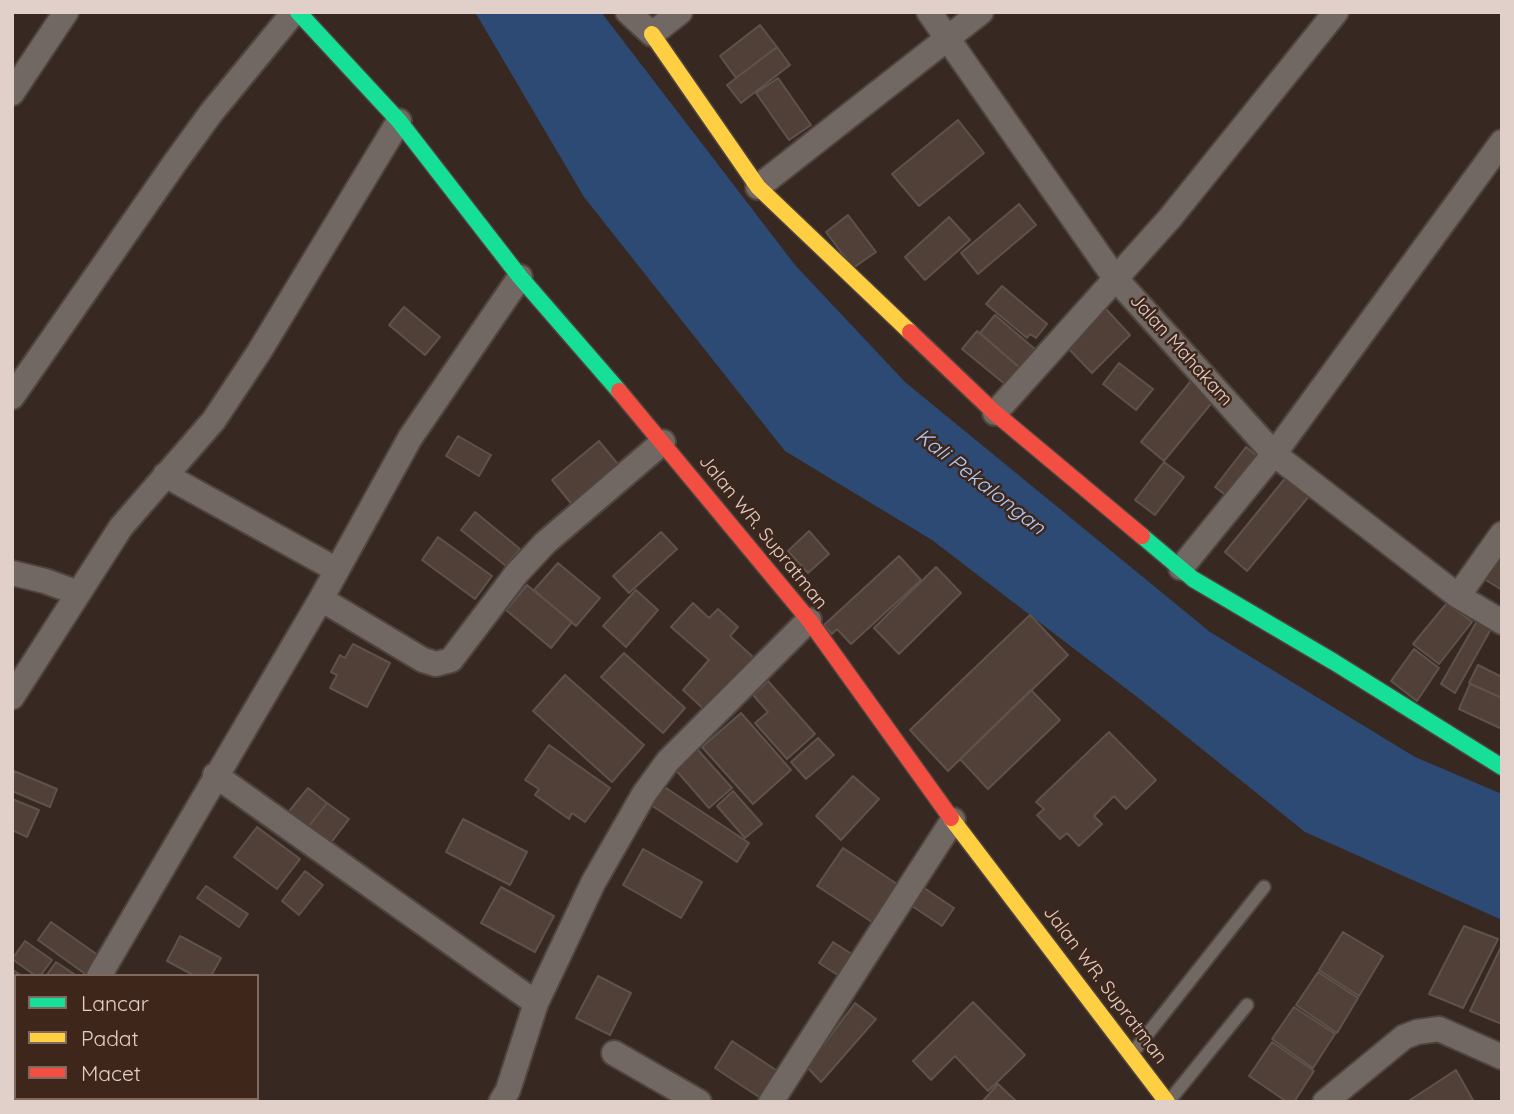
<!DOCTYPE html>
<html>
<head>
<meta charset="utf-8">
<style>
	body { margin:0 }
	#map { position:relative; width:1514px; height:1114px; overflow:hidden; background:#372922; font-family:Quicksand,sans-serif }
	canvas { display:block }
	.frame { position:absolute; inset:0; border:14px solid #e1d0c9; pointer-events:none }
	.legend { position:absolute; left:14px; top:974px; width:245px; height:126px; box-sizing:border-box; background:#3f261a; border:2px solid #806a60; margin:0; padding:9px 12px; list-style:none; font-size:21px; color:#e1d0c9 }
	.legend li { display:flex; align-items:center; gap:14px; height:35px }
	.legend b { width:35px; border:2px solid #806a60 }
</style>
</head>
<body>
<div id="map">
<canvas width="1514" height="1114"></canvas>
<div class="frame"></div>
<ul class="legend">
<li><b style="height:9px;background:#16e098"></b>Lancar</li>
<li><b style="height:9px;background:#ffcf43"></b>Padat</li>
<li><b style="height:9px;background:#f24e42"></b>Macet</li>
</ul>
</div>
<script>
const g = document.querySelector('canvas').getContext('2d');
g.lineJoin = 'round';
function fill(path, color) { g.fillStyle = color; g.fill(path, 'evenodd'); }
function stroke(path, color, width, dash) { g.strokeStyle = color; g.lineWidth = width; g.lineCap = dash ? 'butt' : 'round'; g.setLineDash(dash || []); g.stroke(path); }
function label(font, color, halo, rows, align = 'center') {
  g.font = font + ' Quicksand,sans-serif'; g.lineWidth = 5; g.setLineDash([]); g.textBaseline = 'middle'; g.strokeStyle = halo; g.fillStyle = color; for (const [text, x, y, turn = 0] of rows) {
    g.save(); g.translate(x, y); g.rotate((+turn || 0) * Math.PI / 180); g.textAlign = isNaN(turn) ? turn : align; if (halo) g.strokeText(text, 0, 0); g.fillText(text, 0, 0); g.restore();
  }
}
fill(new Path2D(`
	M475 12H601L795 265 905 382 1210 632 1415 757 1502 794V920L1305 832 1141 700 932 540 785 451 584 197Z`), '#2c4a74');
const building = new Path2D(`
	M760 25 777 47 736 78 720 56Z
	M777 47 790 65 741 103 727 85Z
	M778 78 811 125 789 140 756 93Z
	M958 120 984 153 919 206 892 174Z
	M1019 204 1036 225 978 274 961 253Z
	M848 215 876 252 853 268 826 232Z
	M949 217 970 240 925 280 905 257Z
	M1002 286 1047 324 1036 338 1030 334 1027 338 986 304Z
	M404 307 440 337 425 355 389 325Z
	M1105 308 1130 335 1092 373 1066 346Z
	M995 315 1036 350 1020 368 980 333Z
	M977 331 1020 368 1006 385 962 349Z
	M1119 363 1153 389 1136 410 1103 384Z
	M1191 381 1214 400 1164 461 1141 442Z
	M458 436 491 455 479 476 446 456Z
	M599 441 621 468 574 507 552 480Z
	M1246 447 1262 460 1232 500 1215 487Z
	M1164 462 1184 477 1155 515 1135 500Z
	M1287 476 1310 495 1247 571 1225 552Z
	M475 512 520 549 506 566 461 530Z
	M809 531 829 554 808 573 788 551Z
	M661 532 677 549 629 593 613 576Z
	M438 537 492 576 475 599 422 560Z
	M1502 544V590L1481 577Z
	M899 556 921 580 851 644 837 629 832 634 824 625Z
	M558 563 600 598 576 626 534 590Z
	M936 567 961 593 899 654 874 628Z
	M527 585 572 622 551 648 506 610Z
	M636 590 658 610 626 647 603 626Z
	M693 603 709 618 718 609 738 627 730 636 754 658 707 712 683 690 709 660 671 627Z
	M1447 603 1472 622 1439 664 1413 644Z
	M1030 615 1068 655 948 771 910 730Z
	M1477 621 1491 629 1455 693 1441 684Z
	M353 644 390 663 367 707 330 688 337 675 331 672 340 655 345 658Z
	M1414 649 1439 668 1417 701 1391 681Z
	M624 653 685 708 663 733 601 677Z
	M1478 665 1502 677V698L1469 683Z
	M565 675 644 745 612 782 533 711Z
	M768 681 815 734 787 759 755 723 768 712 753 695Z
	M1470 684 1502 698V729L1459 709Z
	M1031 690 1060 720 988 789 960 759Z
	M741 713 791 770 753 804 702 747Z
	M1109 732 1156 780 1126 809 1114 796 1094 816 1102 824 1079 846 1067 833 1060 839 1037 815 1044 809 1036 802Z
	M818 738 834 755 806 779 791 762Z
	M549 745 610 788 585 822 572 813 569 819 535 795 539 789 525 780Z
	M697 749 732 788 709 808 675 769Z
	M14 771 57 789 50 807 12 791Z
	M853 776 879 799 841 840 816 816Z
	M663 786 749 843 737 862 651 805Z
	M308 788 327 803 305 831 286 815Z
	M733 791 762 824 745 838 717 806Z
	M12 799 39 810 27 837 12 830Z
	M327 803 349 819 327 848 305 831Z
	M463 819 527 852 510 885 446 852Z
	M257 827 300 859 277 889 234 857Z
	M843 848 897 884 872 922 817 886Z
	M643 849 702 882 681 918 623 885Z
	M305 871 323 885 299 915 282 901Z
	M206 886 248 914 239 927 197 898Z
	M501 887 554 916 535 952 481 923Z
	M924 888 954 908 942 926 912 906Z
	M51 922 102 958 88 976 38 940Z
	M1464 926 1498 939 1463 1008 1429 994Z
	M1343 932 1383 956 1359 996 1319 970Z
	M180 936 221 958 211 976H195L167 961Z
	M25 941 52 960 40 976H36L12 959Z
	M833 942 861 960 847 981 819 963Z
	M1502 945V1024L1470 1011Z
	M56 962 77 976H46Z
	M13 970 22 976H16V1012L12 1010Z
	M1318 972 1358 998 1337 1033 1296 1005Z
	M598 976 631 993 610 1035 576 1018Z
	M973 1002 1025 1055 988 1091 955 1056 931 1080 913 1061Z
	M855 1003 876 1019 821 1082 807 1067Z
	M1294 1007 1335 1034 1313 1068 1272 1039Z
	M14 1031 16 1032 14 1077 12 1076V1034Z
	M732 1041 779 1072 762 1099 715 1068Z
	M1272 1042 1314 1071 1294 1102H1287L1249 1076Z
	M1456 1070 1474 1102H1407Z
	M998 1084 1017 1102H982Z`);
fill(building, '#514037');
stroke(building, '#5e524c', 2);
const lane = new Path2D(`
	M1134 1051 1264 887
	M1169 1101 1247 1005`);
const street = new Path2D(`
	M628 12 652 34 680 12
	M929 12 1115 278 1274 454 1458 596 1502 622
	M12 93 66 12
	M758 187 981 12
	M12 397 174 164 211 113 294 12
	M995 413 1170 218 1336 12
	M165 475 337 570
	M1181 568 1274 454 1502 142
	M12 573 45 581 78 593
	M1458 596 1502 534
	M321 599 423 660 436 664 451 660 517 573 545 543 663 442
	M12 697 121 527 214 420 259 352 399 121
	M215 775 536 1003
	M99 976 321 599 410 438 520 277
	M614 1053 699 1102
	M26 1102 28 1098
	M501 1102 508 1090 536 1003 593 883 644 794 668 761 809 620
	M771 1102 953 820
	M1325 1102 1404 1037 1417 1032 1439 1029 1502 1057`);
const fast = new Path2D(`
	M298 12 399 121 520 277 619 391
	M1142 536 1193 579 1334 662 1502 767`);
const slow = new Path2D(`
	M652 34 758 187 910 332
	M951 818 1167 1102`);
const jam = new Path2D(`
	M910 332 995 413 1142 536
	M619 391 809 620 951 818`);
stroke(lane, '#50443e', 16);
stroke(street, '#50443e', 28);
stroke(fast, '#50443e', 19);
stroke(slow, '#50443e', 19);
stroke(jam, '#50443e', 19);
stroke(lane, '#726863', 12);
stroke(street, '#726863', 24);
stroke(fast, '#16e098', 16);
stroke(slow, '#ffcf43', 16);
stroke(jam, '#f24e42', 16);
label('19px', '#e1d0c9', '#3f261a', [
	["Jalan Mahakam",1181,350,48],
	["Jalan WR. Supratman",763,532,51],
	["Jalan WR. Supratman",1105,985,53]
]);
label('italic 21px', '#acccf8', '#3f261a', [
	["Kali Pekalongan",980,482,38]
]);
</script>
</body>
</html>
